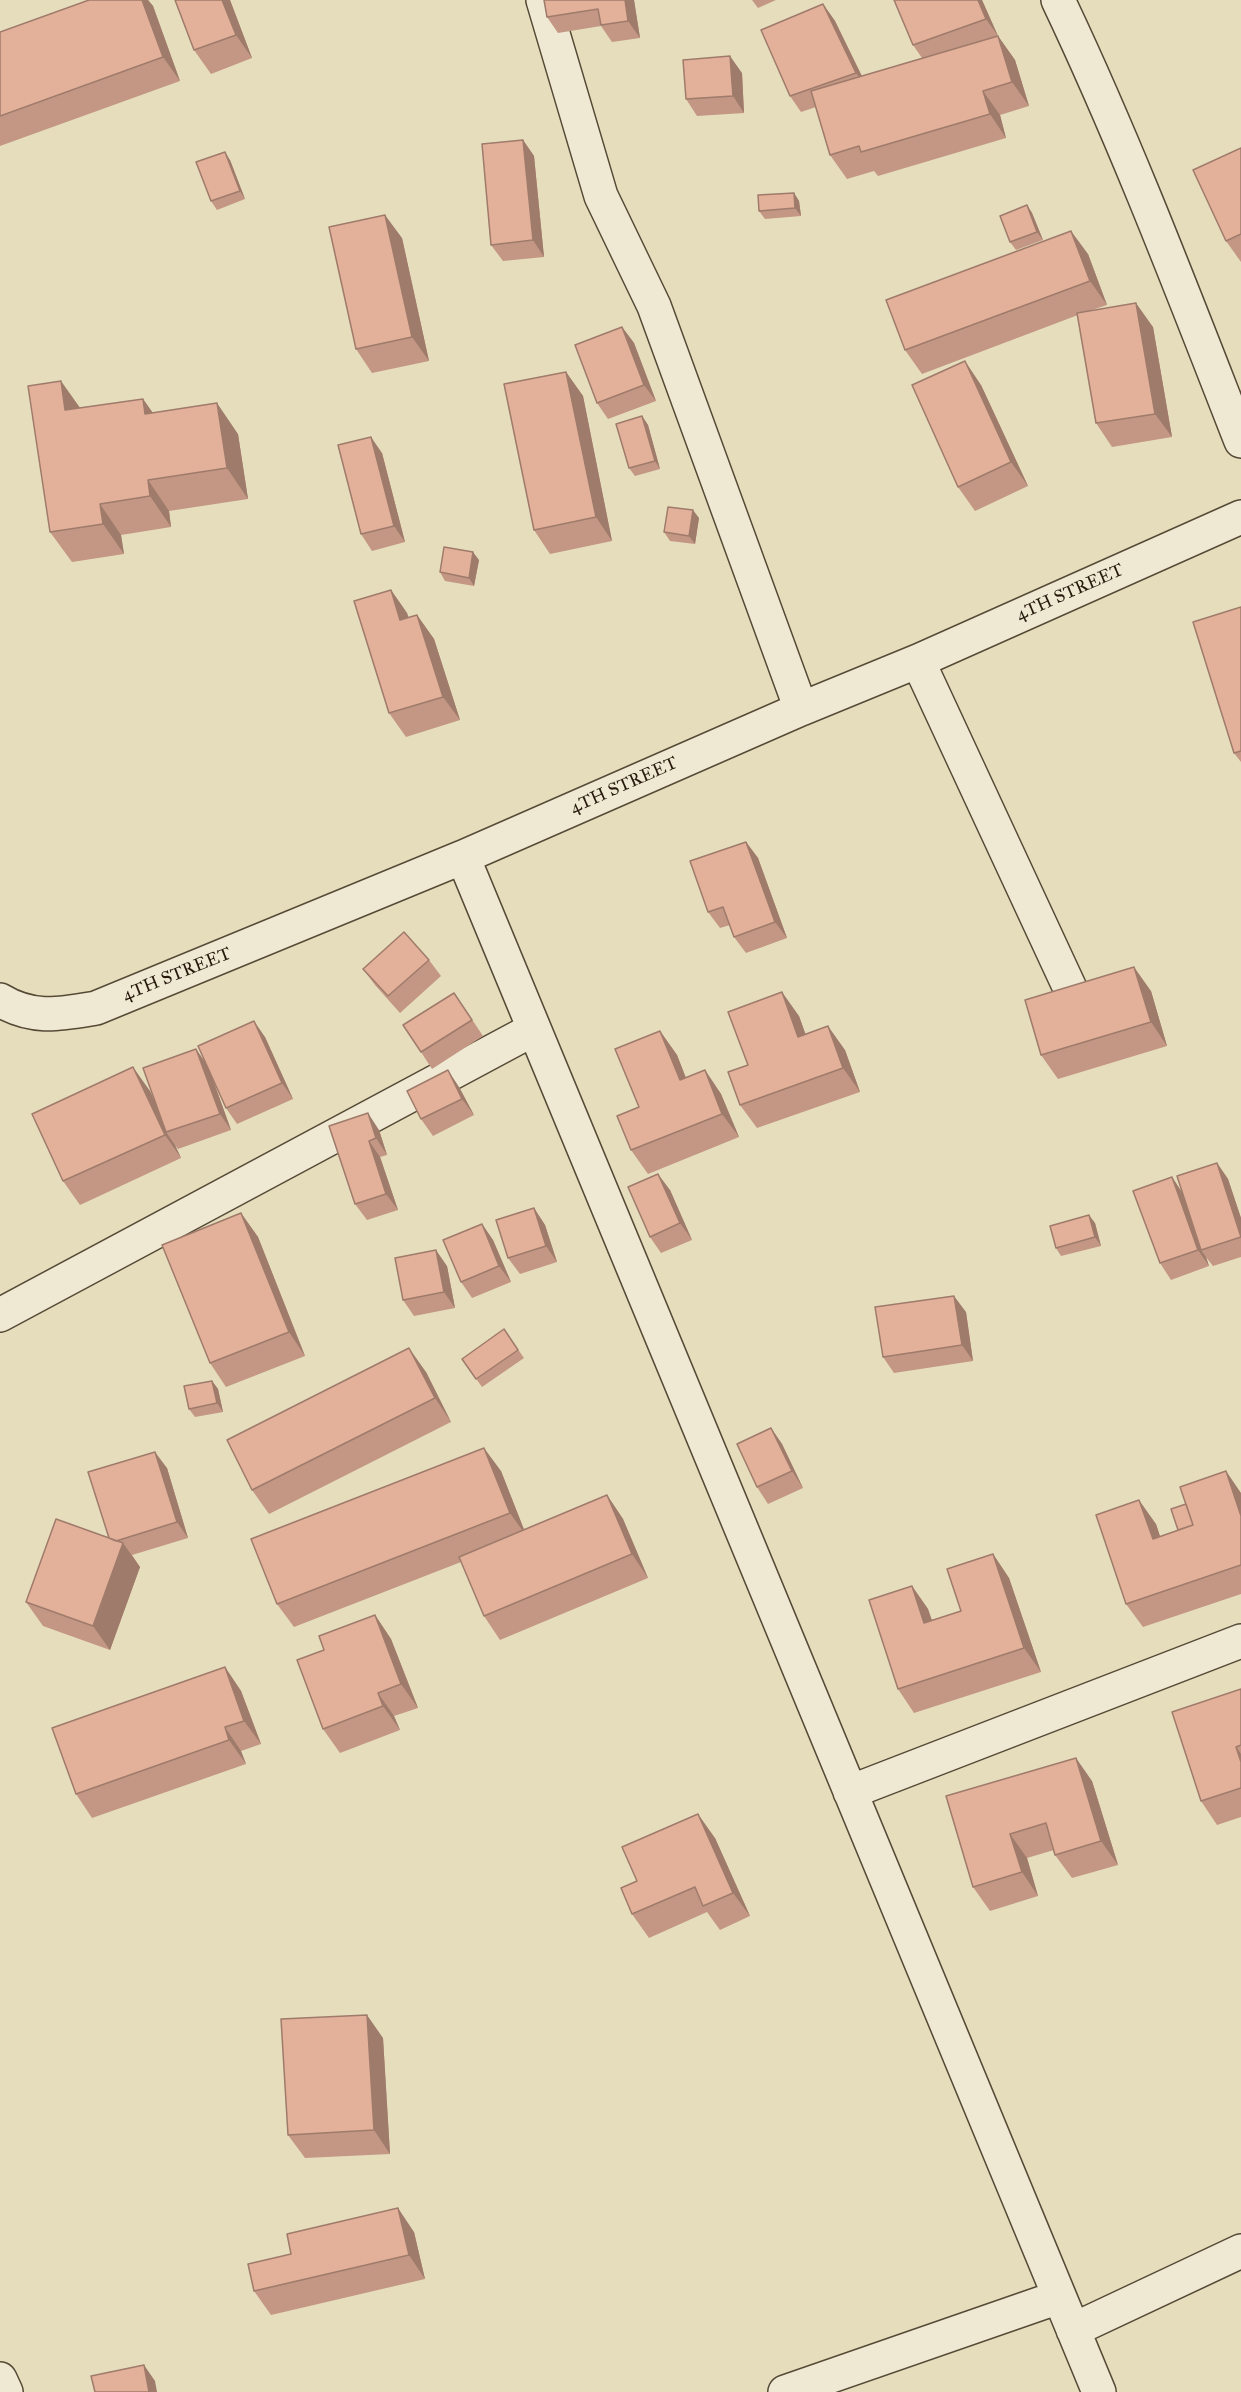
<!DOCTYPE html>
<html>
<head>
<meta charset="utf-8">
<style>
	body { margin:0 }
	canvas { display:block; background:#e6ddbc }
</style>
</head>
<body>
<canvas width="1241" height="2392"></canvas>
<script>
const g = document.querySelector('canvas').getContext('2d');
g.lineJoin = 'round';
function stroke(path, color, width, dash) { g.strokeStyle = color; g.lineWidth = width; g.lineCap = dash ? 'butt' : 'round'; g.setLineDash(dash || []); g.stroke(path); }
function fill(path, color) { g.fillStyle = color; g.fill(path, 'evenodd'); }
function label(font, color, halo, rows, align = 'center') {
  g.font = font + ' "IM FELL Great Primer",serif'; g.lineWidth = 4.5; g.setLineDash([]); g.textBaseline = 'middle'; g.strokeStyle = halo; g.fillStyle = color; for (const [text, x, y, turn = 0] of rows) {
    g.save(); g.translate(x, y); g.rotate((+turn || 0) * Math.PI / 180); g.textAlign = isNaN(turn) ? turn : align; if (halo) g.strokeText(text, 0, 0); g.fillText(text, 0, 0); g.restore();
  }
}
const minor = new Path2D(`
	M543 0 601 196 654 306 801 709
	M1058 0C1126 143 1183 293 1241 441
	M918 661 1074 997
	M463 857 1099 2392
	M0 1000C33 1020 60 1014 96 1008L463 857 801 709 918 661 1241 517
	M0 1315 534 1029
	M850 1792 1241 1641
	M1073 2330 1241 2251
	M0 2379 6 2392
	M785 2392 1059 2297`);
stroke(minor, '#564a37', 36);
stroke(minor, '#efe9d3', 33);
fill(new Path2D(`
	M89 0H148L153 6 180 81 0 146V32Z
	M230 0 252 58 211 74 194 50Z
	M544 0H634L640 38 612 42 601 26 558 33 547 17Z
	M752 0H776L758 8Z
	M894 0H982L998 36 1015 60 1029 106 1000 115 1006 138 878 176 874 171 847 179 830 155 816 107 801 112 790 96 823 4 835 21 862 76 922 58 913 45Z
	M742 73 744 113 697 116 686 99Z
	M523 140 534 156 544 257 503 261 491 245Z
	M1241 148V262L1226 241Z
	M230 160 245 199 217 210 211 201Z
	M794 193 799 201 801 216 765 219 759 211Z
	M1027 205 1032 213 1043 240 1016 250 1010 242Z
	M402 238 429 361 372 373 356 349Z
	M1088 254 1107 305 1092 310 1153 327 1172 437 1112 447 1096 423 1078 315 922 374 905 350Z
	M622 327 634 343 656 401 608 419 597 403Z
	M566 372 583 396 612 541 550 554 534 530Z
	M981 385 1028 486 975 511 958 487Z
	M143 399 153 413 238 434 248 499 169 511 171 527 121 535 124 554 72 562 50 532 80 408Z
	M642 416 648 425 660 469 635 476 629 468Z
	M382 453 405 542 372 551 361 534Z
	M699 518 695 544 670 541 664 532Z
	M479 560 474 586 445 581 440 572Z
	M391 590 407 613 409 618 417 615 434 639 460 720 406 737 389 713Z
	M1241 607V762L1234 753Z
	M746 842 758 858 787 938 746 953 734 937 730 925 720 928 708 912Z
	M429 960 441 976 400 1013 375 985 363 969Z
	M1151 991 1167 1046 1058 1079 1041 1055Z
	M465 1009 483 1036 432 1069 421 1052Z
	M799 1016 805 1034 845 1050 860 1092 757 1128 740 1105 748 1065Z
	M660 1031 677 1055 686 1078 705 1070 721 1094 739 1137 648 1174 631 1150 639 1107Z
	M265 1037 293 1099 237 1124 226 1108 211 1074 231 1130 178 1149 175 1145 181 1158 80 1205 63 1181 150 1091 156 1105 206 1063Z
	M459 1087 474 1115 433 1136 421 1119Z
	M329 1126 379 1130 387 1155 380 1157 398 1210 367 1220 355 1204Z
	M1217 1163 1228 1179 1241 1218V1257L1213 1266 1206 1257 1209 1266 1171 1280 1160 1263 1172 1177 1182 1192Z
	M670 1190 692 1240 661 1253 650 1237Z
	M534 1208 545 1225 557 1262 520 1274 508 1258Z
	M241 1213 258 1237 305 1356 226 1387 210 1363Z
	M1095 1223 1101 1246 1061 1256 1056 1248Z
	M482 1224 493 1240 511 1282 472 1298 461 1282Z
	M447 1266 455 1308 414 1316 403 1300Z
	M966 1312 973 1361 894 1373 883 1357Z
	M504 1329 524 1358 482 1387 462 1359Z
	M426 1372 451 1422 269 1514 252 1490Z
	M212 1381 218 1389 223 1412 195 1417 189 1409Z
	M771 1428 782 1444 803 1488 768 1504 757 1487Z
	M167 1468 188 1538 132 1555 140 1567 110 1650 43 1626 26 1602 109 1538Z
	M501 1471 524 1530 607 1495 623 1519 648 1578 500 1640 484 1616 461 1562 294 1627 277 1604Z
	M1241 1493V1594L1143 1627 1126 1604 1156 1524 1160 1537 1178 1530Z
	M993 1554 1009 1578 1041 1672 914 1713 898 1689 912 1586 928 1609 932 1620 961 1611Z
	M375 1615 391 1639 418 1708 394 1716 400 1730 340 1753 323 1729Z
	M225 1667 241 1691 261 1744 241 1751 246 1764 92 1818 76 1794Z
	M1241 1689V1817L1217 1825 1201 1801Z
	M1092 1781 1118 1865 1072 1878 1055 1855 1054 1850 1027 1858 1038 1896 990 1911 973 1887 946 1796Z
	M715 1838 750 1916 720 1930 707 1912 649 1938 632 1914 637 1881Z
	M383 2038 390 2154 305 2158 288 2135Z
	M414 2232 425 2279 271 2315 254 2291 291 2254Z`), '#c39784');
fill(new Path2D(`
	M142 0H148L153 6 180 81 163 57Z
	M222 0H230L252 58 236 35Z
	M625 0H634L640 38 628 21Z
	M978 0H982L998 36 986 19Z
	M823 4 835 21 868 89 856 73Z
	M998 36 1015 60 1029 106 1012 82Z
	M730 56 742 73 744 113 733 96Z
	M983 91 1000 115 1006 138 990 114Z
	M523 140 534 156 544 257 533 240Z
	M225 152 230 160 245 199 240 191Z
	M794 193 799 201 801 216 795 208Z
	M1027 205 1032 213 1043 240 1037 232Z
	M385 215 402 238 429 361 412 337Z
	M1071 231 1088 254 1107 305 1090 281Z
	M1136 303 1153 327 1172 437 1155 414Z
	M622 327 634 343 656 401 644 385Z
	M965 361 981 385 1028 486 1011 462Z
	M566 372 583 396 612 541 596 517Z
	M61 381 83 412 65 410Z
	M143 399 164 429 145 414Z
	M217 403 238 434 248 499 227 468Z
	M642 416 648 425 660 469 655 461Z
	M371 437 382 453 405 542 394 526Z
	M148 480 169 511 171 527 150 496Z
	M100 504 121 535 124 554 103 524Z
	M693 510 699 518 695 544 689 536Z
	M473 552 479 560 474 586 469 578Z
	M391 590 407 613 417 644 400 620Z
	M417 615 434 639 460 720 443 697Z
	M746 842 758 858 787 938 775 922Z
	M1134 967 1151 991 1167 1046 1151 1022Z
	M782 992 799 1016 815 1060 798 1037Z
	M254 1021 265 1037 293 1099 282 1083Z
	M828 1026 845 1050 860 1092 843 1068Z
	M660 1031 677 1055 696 1104 680 1080Z
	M196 1049 208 1066 231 1130 220 1114Z
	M133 1067 150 1091 169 1132H166L175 1145 181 1158 165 1135Z
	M448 1070 459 1087 474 1115 462 1099Z
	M705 1070 721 1094 739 1137 722 1114Z
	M368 1113 379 1130 387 1155 376 1138Z
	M369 1141 380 1157 398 1210 386 1194Z
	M1217 1163 1228 1179 1241 1218V1236Z
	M658 1174 670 1190 692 1240 680 1223Z
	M1172 1177 1183 1194 1201 1250 1206 1257 1209 1266 1198 1250Z
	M534 1208 545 1225 557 1262 546 1246Z
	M241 1213 258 1237 305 1356 289 1332Z
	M1089 1215 1095 1223 1101 1246 1095 1237Z
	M482 1224 493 1240 511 1282 499 1266Z
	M436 1250 447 1266 455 1308 444 1292Z
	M954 1296 966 1312 973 1361 962 1345Z
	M409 1348 426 1372 451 1422 435 1398Z
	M212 1381 218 1389 223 1412 217 1403Z
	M771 1428 782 1444 803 1488 792 1471Z
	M484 1448 501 1471 527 1537 510 1513Z
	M155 1452 167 1468 188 1538 177 1522Z
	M1226 1471 1241 1493V1516Z
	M607 1495 623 1519 648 1578 632 1554Z
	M1139 1500 1156 1524 1169 1563 1153 1539Z
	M123 1543 140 1567 110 1650 93 1626Z
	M993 1554 1009 1578 1041 1672 1024 1648Z
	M912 1586 928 1609 940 1646 924 1623Z
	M375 1615 391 1639 418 1708 401 1684Z
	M225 1667 241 1691 261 1744 244 1721Z
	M378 1693 394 1716 400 1730 383 1706Z
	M225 1727 241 1751 246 1764 229 1740Z
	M1236 1747 1241 1754V1762Z
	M1076 1758 1092 1781 1118 1865 1101 1841Z
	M698 1814 715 1838 750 1916 733 1893Z
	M1010 1834 1027 1858 1038 1896 1022 1872Z
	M367 2015 383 2038 390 2154 374 2130Z
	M398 2208 414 2232 425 2279 409 2255Z
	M144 2365 155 2381 157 2392H149Z`), '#9f7b6b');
const building = new Path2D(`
	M89 0H142L163 57 0 116V32Z
	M175 0H222L236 35 194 50Z
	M544 0H625L628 21 601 25 598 9 547 17Z
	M894 0H978L986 19 913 45Z
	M823 4 856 73 790 96 761 30Z
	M998 36 1012 82 983 91 990 114 861 152 859 146 830 155 811 91Z
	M730 56 733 96 686 99 683 60Z
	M523 140 533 240 491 245 482 144Z
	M1241 148V234L1226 241 1193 170Z
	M225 152 240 191 211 201 196 162Z
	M794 193 795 208 759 211 758 195Z
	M1027 205 1037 232 1010 242 1000 216Z
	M385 215 412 337 356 349 329 227Z
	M1071 231 1090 281 905 350 886 300Z
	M1136 303 1155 414 1096 423 1077 313Z
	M622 327 644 385 597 403 575 345Z
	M965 361 1011 462 958 487 912 385Z
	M566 372 596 517 534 530 504 384Z
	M61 381 65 410 143 399 145 414 217 403 227 468 148 480 150 496 100 504 103 524 50 532 28 386Z
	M642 416 655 461 629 468 616 424Z
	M371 437 394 526 361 534 338 445Z
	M668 507 693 510 689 536 664 532Z
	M444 547 473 552 469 578 440 572Z
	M391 590 400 620 417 615 443 697 389 713 354 601Z
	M1241 607V751L1234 753 1193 622Z
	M746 842 775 922 734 937 723 907 708 912 690 861Z
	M404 932 429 960 388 996 363 969Z
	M1134 967 1151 1022 1041 1055 1025 1000Z
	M782 992 798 1037 828 1026 843 1068 740 1105 728 1072 748 1065 728 1012Z
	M454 993 472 1020 421 1052 403 1025Z
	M254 1021 282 1083 226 1108 198 1046Z
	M660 1031 680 1080 705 1070 722 1114 631 1150 617 1116 639 1107 615 1049Z
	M196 1049 220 1114 166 1132 143 1068Z
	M133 1067 165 1135 63 1181 32 1114Z
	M448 1070 462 1099 421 1119 407 1091Z
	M368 1113 376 1138 369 1141 386 1194 355 1204 329 1126Z
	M1217 1163 1241 1237 1201 1250 1177 1176Z
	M658 1174 680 1223 650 1237 628 1187Z
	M1172 1177 1198 1250 1160 1263 1133 1191Z
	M534 1208 546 1246 508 1258 496 1220Z
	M241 1213 289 1332 210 1363 162 1245Z
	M1089 1215 1095 1237 1056 1248 1050 1226Z
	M482 1224 499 1266 461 1282 443 1240Z
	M436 1250 444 1292 403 1300 395 1258Z
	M954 1296 962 1345 883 1357 875 1307Z
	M504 1329 518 1350 476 1379 462 1359Z
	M409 1348 435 1398 252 1490 227 1440Z
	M212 1381 217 1403 189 1409 184 1386Z
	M771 1428 792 1471 757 1487 737 1444Z
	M484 1448 510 1513 277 1604 251 1539Z
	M155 1452 177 1522 116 1541 109 1538 88 1472Z
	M1226 1471 1241 1516V1565L1126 1604 1096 1515 1139 1500 1153 1539 1193 1525 1180 1487Z
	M607 1495 632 1554 484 1616 459 1557Z
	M1186 1504 1193 1525 1178 1530 1171 1509Z
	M56 1519 123 1543 93 1626 26 1602Z
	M993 1554 1024 1648 898 1689 869 1600 912 1586 924 1623 961 1611 947 1569Z
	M375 1615 401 1684 378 1693 383 1706 323 1729 297 1660 324 1650 319 1636Z
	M225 1667 244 1721 225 1727 229 1740 76 1794 52 1728Z
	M1241 1689V1745L1236 1747 1241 1762V1788L1201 1801 1172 1712Z
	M1076 1758 1101 1841 1055 1855 1046 1823 1010 1834 1022 1872 973 1887 946 1796Z
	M698 1814 733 1893 703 1906 695 1887 632 1914 621 1888 637 1881 622 1847Z
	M367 2015 374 2130 288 2135 281 2019Z
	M398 2208 409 2255 254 2291 248 2264 291 2254 287 2234Z
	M144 2365 149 2392H95L91 2376Z`);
fill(building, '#e3b099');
stroke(building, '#9f7b6b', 1.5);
label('18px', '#26190b', '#efe9d3', [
	["4TH STREET",1070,593,-24],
	["4TH STREET",624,786,-24],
	["4TH STREET",177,975,-22]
]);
</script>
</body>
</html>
